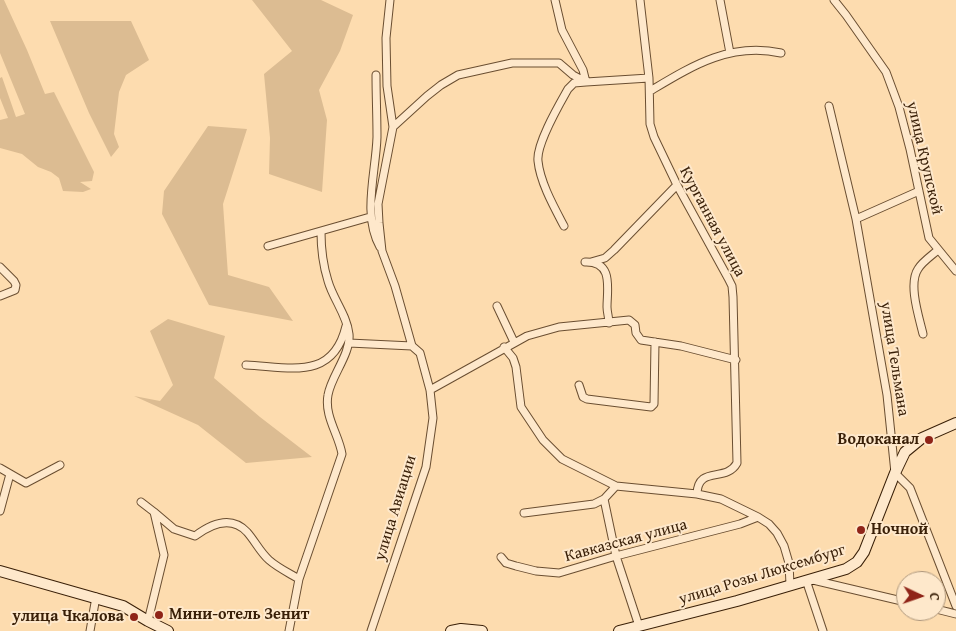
<!DOCTYPE html>
<html>
<head>
<meta charset="utf-8">
<style>
	body { margin:0 }
	#map { position:relative; width:956px; height:631px; overflow:hidden; background:#fddcaf; font-family:"Gentium Book Plus",serif }
	canvas { display:block }
	.north { position:absolute; left:896px; top:571px; width:50px; height:50px; box-sizing:border-box; background:#fee8cb; border:1px solid #af987d; border-radius:50%; rotate:93deg; font-size:14px; font-weight:700; line-height:20px; text-align:center; color:#391f07 }
	.north::after { content:''; display:block; margin:auto; width:18px; height:22px; background:#8f2418; clip-path:polygon(50% 0,100% 100%,50% 72%,0 100%) }
</style>
</head>
<body>
<div id="map">
<canvas width="956" height="631"></canvas>
<div class="north">С</div>
</div>
<script>
const g = document.querySelector('canvas').getContext('2d');
g.lineJoin = 'round';
function fill(path, color) { g.fillStyle = color; g.fill(path, 'evenodd'); }
function stroke(path, color, width, dash) { g.strokeStyle = color; g.lineWidth = width; g.lineCap = dash ? 'butt' : 'round'; g.setLineDash(dash || []); g.stroke(path); }
function label(font, color, halo, rows, align = 'center') {
  g.font = font + ' "Gentium Book Plus",serif'; g.lineWidth = 4; g.setLineDash([]); g.textBaseline = 'middle'; g.strokeStyle = halo; g.fillStyle = color; for (const [text, x, y, turn = 0] of rows) {
    g.save(); g.translate(x, y); g.rotate((+turn || 0) * Math.PI / 180); g.textAlign = isNaN(turn) ? turn : align; if (halo) g.strokeText(text, 0, 0); g.fillText(text, 0, 0); g.restore();
  }
}
fill(new Path2D(`
	M0 0H4L27 50 45 94 54 92 94 172 92 181 80 182 91 189 83 192 63 191 59 178 51 172 38 167 22 154 0 148V120L8 118 0 98V78L2 77 16 117 25 114 0 53Z
	M252 0H321L353 15 340 51 319 90 327 120 322 192 269 174 270 138 264 74 292 51Z
	M50 21H131L149 60 126 75 119 92 114 134 119 147 111 157 89 113Z
	M208 126 247 129 223 204 228 275 269 287 293 321 209 305 162 214 164 191Z
	M168 319 225 336 214 378 260 417 312 457 246 463 198 425 134 396 160 401 173 385 150 331Z`), '#dcbc92');
const street = new Path2D(`
	M555 0 562 30 583 70 586 82 574 83 568 89C559 105 536 144 538 161 540 182 554 207 564 226
	M640 0 649 78 650 124 654 137 677 185 728 278 732 286 733 297 737 463C726 483 698 465 697 494
	M720 0 730 53
	M834 0 846 15 886 72 899 107 910 149 929 238 956 271
	M376 75C376 96 377 116 377 137 376 172 362 215 380 247
	M650 91C692 66 730 42 781 53
	M829 106 856 219 887 395 895 473 910 488 956 606
	M393 127 427 96 441 85 458 75 512 63H559L573 75 586 82 649 78
	M856 219 919 191
	M268 246 370 217
	M585 262C614 261 607 289 607 307 607 312 609 318 609 323
	M591 262 605 258 614 250 677 185
	M0 267 14 281 16 285 15 290 0 296
	M497 306 514 342
	M923 334C919 317 908 284 918 269 922 262 931 256 938 250
	M349 343 412 346
	M504 347 513 358 516 367 521 407 543 440 562 459 616 486 697 494 721 499 758 517 769 524 777 533 784 546 789 563 790 585
	M246 365C290 367 333 381 346 326
	M579 385 583 397 587 399 651 407 654 404 655 342
	M430 390 527 336 559 327 629 320 635 325 636 333 641 340 681 346 736 360
	M0 468 26 483 60 465
	M604 499 616 556 639 626
	M141 502 154 512 164 555 148 621
	M0 511 10 474
	M154 512 174 529 195 536C211 524 231 515 247 532 255 541 260 552 269 560 278 568 289 573 299 579
	M524 513 594 504 604 499 616 486
	M501 557 506 563 516 566 536 571 559 573 616 556 740 524 758 517
	M806 580 823 631
	M813 580 906 602
	M936 609 956 614
	M90 631 96 597
	M289 631 299 579 342 454C339 435 324 416 328 395 331 376 351 354 349 334 347 315 333 299 328 281 323 265 321 248 321 232
	M371 631 426 467 433 418 430 390 420 353 412 346 395 286 382 251 379 223 378 204 393 127 387 86 386 38 390 0`);
const secondary = new Path2D(`
	M0 571 123 606 148 621 168 631
	M451 631 461 629 482 631
	M619 631 737 601 846 569 857 562 864 552 895 473 905 452 922 438 956 423`);
stroke(street, '#6a4e31', 9);
stroke(secondary, '#391f07', 12);
stroke(street, '#fee8cb', 7);
stroke(secondary, '#fee8cb', 10);
for (const [x, y, r, color] of [
	[929,440,5,"#8f2418"],
	[861,530,5,"#8f2418"],
	[159,615,5,"#8f2418"],
	[134,617,5,"#8f2418"]
]) { const dot = new Path2D(); dot.arc(x, y, r, 0, 2 * Math.PI); g.fillStyle = color; g.fill(dot); stroke(dot, '#fee8cb', 2); }
label('16px', '#391f07', '#fee8cb', [
	["улица Крупской",924,158,77],
	["Курганная улица",712,222,62],
	["улица Тельмана",894,359,81],
	["улица Авиации",396,508,-73],
	["Кавказская улица",626,541,-15],
	["улица Розы Люксембург",762,575,-17]
]);
label('bold 16px', '#391f07', '#fee8cb', [
	["Водоканал",919,440],
	["Ночной",871,530,"left"],
	["Мини-отель Зенит",169,615,"left"],
	["улица Чкалова",124,617]
], 'right');
</script>
</body>
</html>
